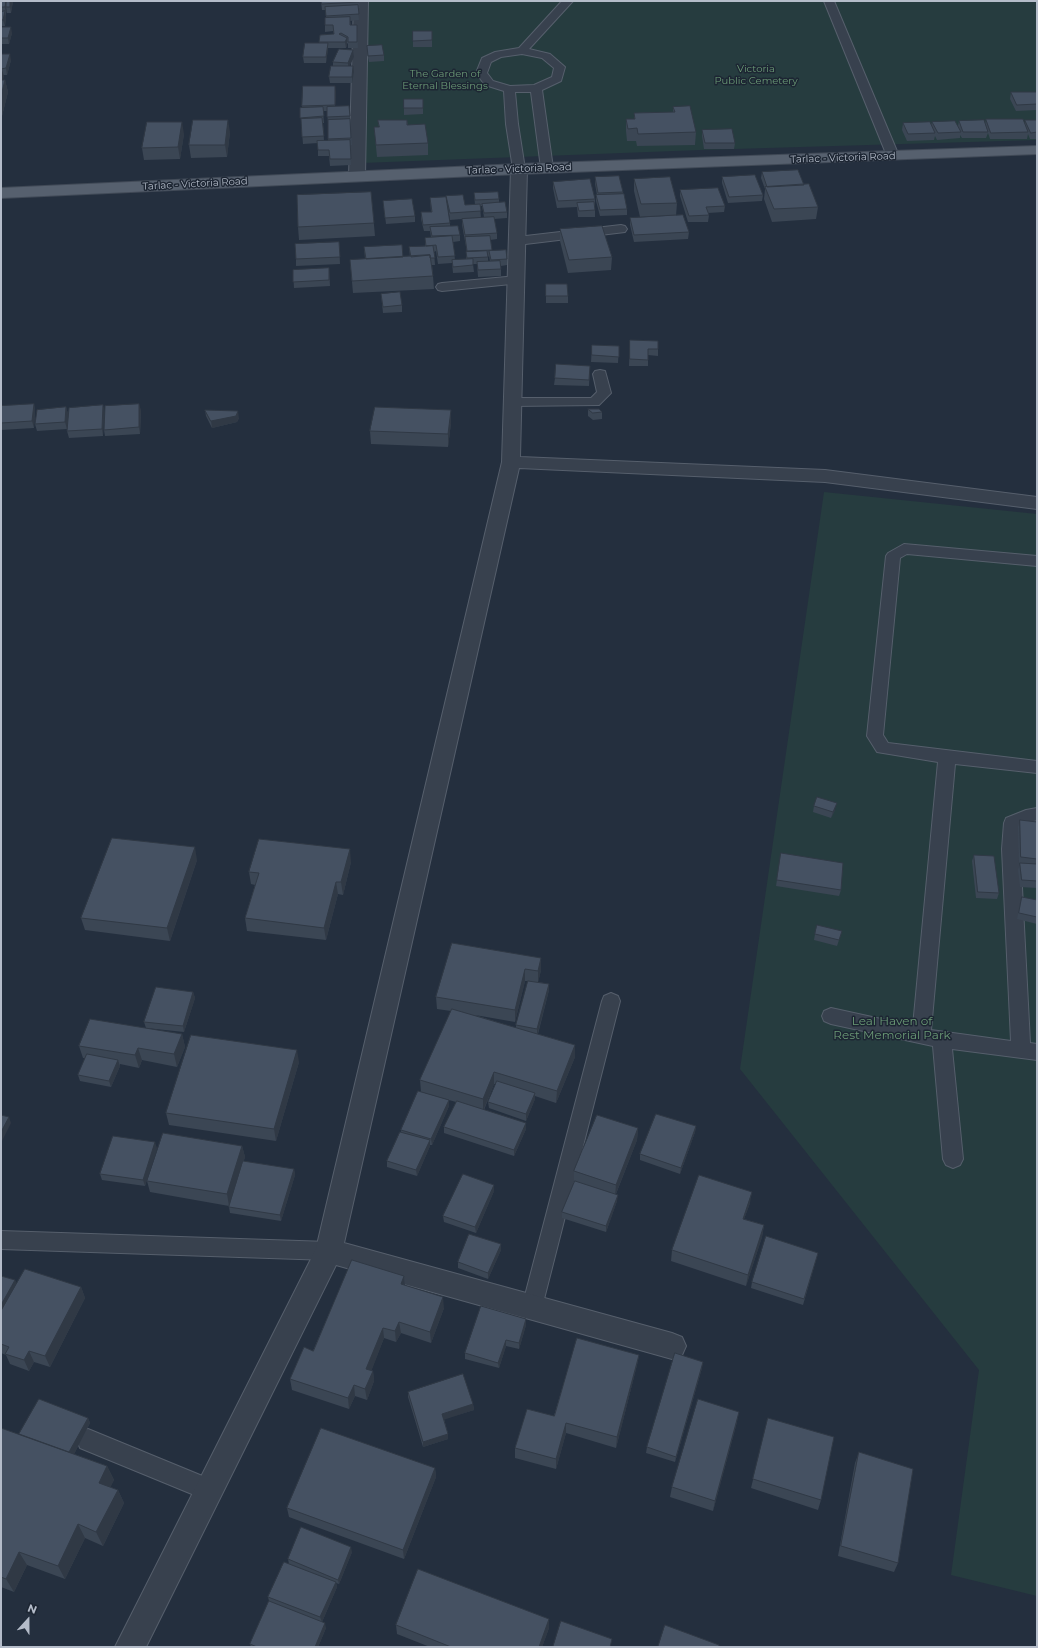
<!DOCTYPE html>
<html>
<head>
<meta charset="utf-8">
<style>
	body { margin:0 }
	#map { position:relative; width:1038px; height:1648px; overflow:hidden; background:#242f3e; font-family:Montserrat,sans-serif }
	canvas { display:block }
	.frame { position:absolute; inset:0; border:2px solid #b4bcc9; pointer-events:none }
	.north { position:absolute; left:8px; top:1600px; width:40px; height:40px; -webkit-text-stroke:3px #1d2633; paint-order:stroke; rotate:21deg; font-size:11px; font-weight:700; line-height:16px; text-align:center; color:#b4bcc9 }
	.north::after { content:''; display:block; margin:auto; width:14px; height:18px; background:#b4bcc9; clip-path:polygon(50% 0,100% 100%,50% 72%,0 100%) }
</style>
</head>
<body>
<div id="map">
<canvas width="1038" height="1648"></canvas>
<div class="frame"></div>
<div class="north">N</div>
</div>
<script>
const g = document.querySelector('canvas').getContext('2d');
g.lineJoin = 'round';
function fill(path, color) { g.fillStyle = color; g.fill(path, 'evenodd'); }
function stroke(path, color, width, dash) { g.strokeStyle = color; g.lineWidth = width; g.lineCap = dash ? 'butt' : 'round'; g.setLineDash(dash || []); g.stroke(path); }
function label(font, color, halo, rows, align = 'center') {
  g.font = font + ' Montserrat,sans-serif'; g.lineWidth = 3; g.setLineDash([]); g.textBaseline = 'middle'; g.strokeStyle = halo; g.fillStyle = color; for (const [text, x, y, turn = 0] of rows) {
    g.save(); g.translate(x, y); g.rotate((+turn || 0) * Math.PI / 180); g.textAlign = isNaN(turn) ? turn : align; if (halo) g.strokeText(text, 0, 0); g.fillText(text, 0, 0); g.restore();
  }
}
fill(new Path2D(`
	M368 1H1037V140L700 150 362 163Z
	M824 492 1037 514V1596L951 1575 979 1370 740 1069Z`), '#263c3f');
const lane = new Path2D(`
	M562 1H573L529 49 550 54 565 67 561 81 542 90 553 168 551 170H543L541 168 531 92H515L518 124 525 169 523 171H515L513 169 506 124 504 91 485 85 476 73 482 58 495 52 519 48ZM522 54 542 58 554 68 552 77 534 85 510 86 493 81 487 73 491 62 501 57Z
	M824 1H834L899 156 897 158H889L887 156Z
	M621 225 625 226 627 229 625 232 517 245 513 244 511 241 513 238 517 237Z
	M517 276 521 277 523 280 521 283 442 291 438 290 436 287 438 284 442 283Z
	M600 370 605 371 611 393 599 405 513 406 508 405 506 402 508 399 513 398H591L597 392 593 374 595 371Z
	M904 544 1037 556V566L907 554 900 558 883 735 888 743 1037 761V773L955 764 931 1030 1011 1041 1002 849 1004 823 1006 818 1026 810 1037 808V820L1020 826V849L1030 1043 1037 1044V1060L952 1049 963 1159 960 1165 953 1168 946 1165 943 1159 933 1046 831 1024 824 1021 822 1016 824 1011 831 1008 913 1026 938 762 877 752 867 736 886 556 888 553Z
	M611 993 618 996 620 1001 542 1307 539 1314 532 1317 525 1314 522 1307 602 1001 604 996Z
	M1 1231 329 1242 336 1244 339 1251 336 1258 329 1260 1 1249Z
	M88 1429 217 1482 220 1490 217 1498 209 1501 80 1448 77 1440 80 1432Z`);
const street = new Path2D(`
	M354 1H368L365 176 362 179 357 181 352 179 349 176Z
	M519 164 524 166 527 169 520 457 825 470 1037 497V509L825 482 519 468 344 1243 672 1333 682 1337 686 1346 682 1355 672 1359 336 1265 146 1647H115L316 1249 502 462 511 169 514 166Z`);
const primary = new Path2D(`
	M1037 146V154L519 174 1 198V188L519 164Z`);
stroke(lane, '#565f6c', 2);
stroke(street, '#565f6c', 2);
stroke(primary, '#414a57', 2);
fill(lane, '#38414e');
fill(street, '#38414e');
fill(primary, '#56606e');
fill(new Path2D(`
	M1 1H13L11 13H7V11L6 13V17L5 26H1Z
	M321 1H359L360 8H358L359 20 350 21 351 25H357L358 48H348V44L347 43V45L346 48H328L326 63H304L303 57 319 43 320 35 334 34 333 31 325 32V18H326V10H322Z
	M1 27 12 33 9 44H1Z
	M432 31V47H413V41Z
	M367 46 384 55V61L369 62 367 53Z
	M353 50 354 57 349 66 354 72 352 83H330L329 77 333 66V62Z
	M1 54 11 60 7 75H3V80H5L8 92 2 116H1Z
	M336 92 335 106H349L352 145H350L351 165 330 166 329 156H318V143L303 144 300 108H302V106ZM323 111H327L328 123V141H324L323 123H324Z
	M1011 92H1037V110L1016 111 1010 99Z
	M404 99H423V114L404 115Z
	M673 107 696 132 695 145 637 146 636 141H627L626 131V119H634V113L673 112Z
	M986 119 1025 123V120H1037V139H1030L1028 134 1027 139H990L988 133 986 138H962L960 135V138L937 140 935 136 934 140 907 141 902 130 903 123 931 125 932 122 958 126 959 121 985 124Z
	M378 120H407L408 125 428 143V155L377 157 374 127H379Z
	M702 130 735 143 734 149H704L702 136Z
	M230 132 227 157 191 158 189 145Z
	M184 134 180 159 144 160 142 148Z
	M762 172 804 185 818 207 816 219 772 222 764 199 765 189 761 178Z
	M595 177 623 192 627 209V215L600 216 596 201V195H597L595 184Z
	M722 177 763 195 762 201 728 203 722 183Z
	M634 179 677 203 676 216 640 217 634 191Z
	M553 182 595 199V206H594L595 210V217H578L577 207 557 208 553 188Z
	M680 190 725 206 724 212 708 213 709 215 708 222H688L680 196Z
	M371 192 375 236 299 240 298 227Z
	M474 193 499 199V203L507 212V218L494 219 497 233V239L490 240 492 251 507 259V265L501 266V276L478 277 477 264H473L474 272 453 273 452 263 438 264 436 251 434 252 435 265H432L433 276 434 289 353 293 350 260 365 259 364 247 403 257H410L409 247H425V238L431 237 430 231H424L421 219V212H431L430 198 450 223V226L460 235V241L453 242 455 260 466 259 467 252 462 225V219L450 220 446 196 465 205H475ZM480 206H482L484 217 481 218ZM489 256 490 261H488V257Z
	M383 201 415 216V222L386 224Z
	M630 218 689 232 688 239 634 242 630 225Z
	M560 229 612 257 611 270 568 273 560 241Z
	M339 242 340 264 296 266V259Z
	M329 268 330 286 294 288 293 270Z
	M546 284 568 296V303H546Z
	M381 294 402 305V312L383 313Z
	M630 340 658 349V356L648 355V366H629Z
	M592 345 619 346 618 363 591 362Z
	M590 366 589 386 554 385 555 378Z
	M34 404 35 411 34 428 1 430V406Z
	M103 405 104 412 103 436 69 438 67 431Z
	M66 407 68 414 67 429 37 431 35 424Z
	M588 409 602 412V419L593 420 588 416Z
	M141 410 140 434 105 436 104 430Z
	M205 410 239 418 237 422 212 428 206 416Z
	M451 423 448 447 371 444 370 431Z
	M814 806 835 810 831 818 813 812Z
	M1020 820 1037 822V888L1020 887 1018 870 1020 864H1019L1018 827Z
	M781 853 841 890 839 896 776 886Z
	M974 855 999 893 997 899 976 898 972 861Z
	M197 860 170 941 85 930 81 918Z
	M351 862 343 895 338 894 326 940 247 931 245 918 255 885 251 884 249 872Z
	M1022 897 1037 900V924L1017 919 1020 903Z
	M842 931 837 946 814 940 815 934Z
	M541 958V970L538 982 549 984V990L538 1034 575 1045V1057L556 1103 535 1096V1099L526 1121 489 1108 488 1102 496 1084H494L484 1110 526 1129 514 1156 444 1133V1127L456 1102 421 1092 420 1080 451 1011 437 1009 436 997ZM525 981H528L516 1025V1028L475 1015 515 1022Z
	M193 992 195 998 184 1032 146 1028 144 1022Z
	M182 1034 185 1047 177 1067 142 1060 139 1068 120 1064V1066L111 1087 80 1081 78 1075 85 1058H83L79 1046Z
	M299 1062 276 1141 169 1125 166 1113Z
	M449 1100V1106L432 1145H430V1146L417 1176 387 1167V1161L401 1132V1130Z
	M696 1126 695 1132 680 1174 640 1160V1154Z
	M638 1128 637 1140 616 1194 617 1201 606 1232 562 1218V1212L574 1183V1171Z
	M242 1146 245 1157 236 1184 294 1169 295 1175 281 1221 230 1213 229 1207V1206L150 1192 147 1181Z
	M157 1148 145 1186 102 1180 100 1174Z
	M494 1191 476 1233 444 1222 443 1216Z
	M750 1203 744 1219 764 1225 762 1237 746 1286 671 1261 672 1250Z
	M501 1244V1250L488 1279 458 1268V1262Z
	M818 1253 803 1305 751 1288 752 1282Z
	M1 1276 15 1280 16 1284 81 1287 85 1298 50 1367 34 1362 29 1371 10 1364 6 1355 1 1353Z
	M404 1276 405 1285 444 1308 431 1343 401 1333 396 1342 384 1338 371 1371H373L374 1381 367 1400 355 1396 349 1409 292 1390 290 1379 313 1351Z
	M526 1319V1325L519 1349 506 1346 499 1368 465 1359V1353Z
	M639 1355 637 1365 616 1448 566 1433 556 1469 515 1458V1448L554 1416Z
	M702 1368 675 1462 646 1453 647 1447Z
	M408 1392 473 1404 474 1410 444 1419 448 1434V1439L423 1447 408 1397Z
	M88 1418 90 1423 74 1454 107 1466 114 1480 110 1487 118 1490 124 1503 103 1546 85 1538 65 1579 27 1565 14 1592 1 1587V1428L19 1435Z
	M768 1418 821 1500 818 1510 751 1488Z
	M737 1422 713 1511 670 1497 672 1487Z
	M859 1452 898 1563 894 1572 838 1556 855 1463Z
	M435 1468 436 1477 404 1559 289 1517 287 1508Z
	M352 1552 339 1584 336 1583 337 1587 322 1622 326 1628 318 1647H251L250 1644 269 1601 268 1597 289 1564 288 1559Z
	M549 1619V1628L542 1647H430L397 1634 396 1625Z`), '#3b4654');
fill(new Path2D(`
	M6 1V7L7 11 6 13 5 7Z
	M10 1H13L11 13 10 7Z
	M5 11 6 17 5 26 3 20Z
	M11 27 12 33 9 44 8 38Z
	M347 38V45L346 48 345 42Z
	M328 43V49L326 63V57Z
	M353 50 354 57 348 69V63Z
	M10 54 11 60 7 75 6 68Z
	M353 66 354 72 352 83V77Z
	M2 70 4 76 1 89V76Z
	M5 80 8 92 2 116 1 113V96Z
	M335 86 336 92 335 111Z
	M228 120 230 132 227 157 225 145Z
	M182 122 184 134 180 159 178 147Z
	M34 404 35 411 34 428 32 421Z
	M139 404 141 410 140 434 139 427Z
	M103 405 104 412 103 436 102 429Z
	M66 407 68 414 67 429 65 422Z
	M451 410V423L448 447V434Z
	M238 411 239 418 237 422 212 428 211 421Z
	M837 803 835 810 831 818 833 812Z
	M195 847 197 860 170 941 167 928Z
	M350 849 351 862 343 895 341 882Z
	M336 882 338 894 326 940 324 928Z
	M541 958V970L538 983V971Z
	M525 969V981L515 1022V1010Z
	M549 984V990L537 1036V1029Z
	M193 992 195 998 184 1032 183 1026Z
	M182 1034 185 1047 177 1067 174 1054Z
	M575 1045V1057L556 1103 557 1091Z
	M138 1048 142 1060 139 1068 135 1055Z
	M297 1050 299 1062 276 1141 274 1129Z
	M118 1060 120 1066 111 1087 109 1081Z
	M494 1072V1084L483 1111V1099Z
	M535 1093V1099L526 1121V1114Z
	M449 1100V1106L432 1145 431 1139Z
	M9 1117 11 1123 1 1143V1132Z
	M526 1123V1129L514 1156V1150Z
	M696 1126 695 1132 680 1174 681 1168Z
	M638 1128 637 1140 615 1196 616 1185Z
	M430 1140V1146L417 1176 416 1170Z
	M155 1142 157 1148 145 1186 143 1180Z
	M242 1146 245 1157 229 1206 227 1194Z
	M294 1169 295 1175 281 1221 280 1215Z
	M494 1185V1191L476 1233 475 1227Z
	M752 1192 750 1203 740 1230 743 1219Z
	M618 1195 617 1201 606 1232V1226Z
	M764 1225 762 1237 746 1286 748 1275Z
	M501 1244V1250L488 1279V1273Z
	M404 1276 405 1287 401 1284Z
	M15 1280 20 1292 1 1324V1305Z
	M81 1287 85 1298 50 1367 45 1356Z
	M443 1297 444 1308 431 1343 430 1332Z
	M526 1319V1325L519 1349V1343Z
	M399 1322 401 1333 396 1342 395 1331Z
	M383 1328 384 1338 368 1380 366 1369Z
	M506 1340V1346L499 1368 498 1363Z
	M29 1351 34 1362 29 1371 24 1360Z
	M639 1355 637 1365 616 1448 617 1437Z
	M703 1362 702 1368 675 1462 676 1457Z
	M373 1371 374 1381 367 1400 365 1389Z
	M354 1385 355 1396 349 1409 348 1398Z
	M473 1404 474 1410 443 1420 442 1414Z
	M739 1412 737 1422 713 1511 715 1501Z
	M88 1418 90 1423 72 1458 69 1452Z
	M566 1423V1433L556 1469V1459Z
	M448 1434V1439L423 1447V1442Z
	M107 1466 114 1480 106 1497 99 1483Z
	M435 1468 436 1477 404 1559 403 1550Z
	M118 1490 124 1503 103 1546 96 1532Z
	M78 1524 85 1538 65 1579 58 1566Z
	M351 1547 352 1552 339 1584 338 1580Z
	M19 1552 27 1565 14 1592 6 1579Z
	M336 1582 337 1587 322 1622 320 1617Z
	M549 1619V1628L542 1647H539Z
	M325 1623 326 1628 318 1647H315Z`), '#303945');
const building = new Path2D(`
	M1 1H10V7H6V1L5 7H1Z
	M321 1H359V2L322 4Z
	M358 5 359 14 326 16 325 7Z
	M5 11 3 20H1V12Z
	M350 17V25H357V42H348V37L341 33 339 34 347 38 345 42H319L320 35 334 34 333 25H325V18Z
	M1 27H11L8 38H1Z
	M413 31H432V40L413 41Z
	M305 43H328L326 57H303Z
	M382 45 384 55 368 56 367 46Z
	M339 49 353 50 348 63 333 62Z
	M1 54H10L6 68 1 69Z
	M331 66H353L352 77H329Z
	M1 80H5L1 96Z
	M303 86H335V105L302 106Z
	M1011 92H1037V104L1017 105Z
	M404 99H423V108H404Z
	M349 106 350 116 327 117V107Z
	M690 106 696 132 638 134 637 128 628 129 626 119H635L634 113 675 112 673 107Z
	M323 107 324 116 300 118V108Z
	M322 118 324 136 302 137 301 119Z
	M350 119 351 138 328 139V120Z
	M986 119H1023L1028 132 991 133Z
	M193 120H228L225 145H189Z
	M378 120H407V125L425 124 428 143 376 145 374 127H379Z
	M984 120 988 132H963L959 121Z
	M1025 120H1037V132L1031 133Z
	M955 121 961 132 938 133 932 122Z
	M147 122H182L178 147 142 148Z
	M930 122 935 133 908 134 903 123Z
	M732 129 735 143H705L702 130Z
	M350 140 351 159H330L329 150H318L317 141Z
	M798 170 804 185 767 187 762 172Z
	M755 175 763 195 729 197 722 177Z
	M619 176 623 192 598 193 595 177Z
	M670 177 677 203 641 204 634 179Z
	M590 179 595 199 558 201 553 182Z
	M809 184 818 207 774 209 765 187Z
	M718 188 725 206 706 207 709 215 689 216 680 190Z
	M371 192 374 223 298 227 297 195Z
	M498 192 499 199 475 200 474 193Z
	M624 194 627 209 600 210 596 195Z
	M463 195 465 205 480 204 481 211 450 213 446 196Z
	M446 197 450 223 423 225 421 212H432L430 198Z
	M412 199 415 216 385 218 383 201Z
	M505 202 507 212 484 213 482 204Z
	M594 202 595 210 579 211 577 203Z
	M683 215 689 232 634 235 630 218Z
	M494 217 497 233 465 235 462 219Z
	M458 226 460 235 432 236 430 227Z
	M602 226 612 257 569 260 560 229Z
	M452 236 455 256 438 257 436 245 426 246 425 238Z
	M490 236 492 250 467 251 465 237Z
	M339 242 340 257 296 259 295 244Z
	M402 245 403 257 366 259 364 247Z
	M433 246 435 258H430V255L411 257 409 247Z
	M506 250 507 259 491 260 489 251Z
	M487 251 488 257 467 258 466 252Z
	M430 255 433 276 352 281 350 260Z
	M473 259V265L453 267 452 260Z
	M500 261 501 269 478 270 477 262Z
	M329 268V280L293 282V270Z
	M546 284H567L568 296H546Z
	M400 292 402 305 383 307 381 294Z
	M630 340 658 341V349H648V360L630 359Z
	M592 345 619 346V357L592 355Z
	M556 364 590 366 589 380 555 378Z
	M34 404 32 421 1 423V406Z
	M139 404V427L104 430 105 406Z
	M103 405 102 429 67 431 69 408Z
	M66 407 65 422 35 424 37 410Z
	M375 407 451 410 448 434 370 431Z
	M588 409H599L602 412 593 413Z
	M205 410 238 411 236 416 211 421Z
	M817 797 837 803 833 812 814 806Z
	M1020 820 1037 822V859L1021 857Z
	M112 838 195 847 167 928 81 918Z
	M259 839 350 849 341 882H336L324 928 245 918 259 873 249 872Z
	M781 853 843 863 841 890 777 880Z
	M974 855 994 856 999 893 978 892Z
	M1020 863 1037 864V881L1022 880Z
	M1022 897 1037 900V917L1019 913Z
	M817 925 842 931 839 940 815 934Z
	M452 943 541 958 538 971 525 969 515 1010 436 997Z
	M528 981 549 984 537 1029 516 1025Z
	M156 987 193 992 183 1026 144 1022Z
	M452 1009 575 1045 557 1091 494 1072 483 1099 420 1080Z
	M90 1019 182 1034 174 1054 138 1048 135 1055 79 1046Z
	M191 1035 297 1050 274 1129 166 1113Z
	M87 1054 118 1060 109 1081 78 1075Z
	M497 1081 535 1093 526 1114 488 1102Z
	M418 1091 449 1100 431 1139 401 1130Z
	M457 1101 526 1123 514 1150 444 1127Z
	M656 1114 696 1126 681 1168 640 1154Z
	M1 1115 9 1117 1 1132Z
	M597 1115 638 1128 616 1185 574 1171Z
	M400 1132 430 1140 416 1170 387 1161Z
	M163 1133 242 1146 227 1194 147 1181Z
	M113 1136 155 1142 143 1180 100 1174Z
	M243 1161 294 1169 280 1215 229 1207Z
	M463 1174 494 1185 475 1227 443 1216Z
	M699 1175 752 1192 743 1219 764 1225 748 1275 672 1250Z
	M575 1181 618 1195 606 1226 562 1212Z
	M469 1234 501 1244 488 1273 458 1262Z
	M766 1236 818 1253 804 1299 752 1282Z
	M352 1260 404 1276 401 1284 443 1297 430 1332 399 1322 395 1331 383 1328 366 1369 373 1371 365 1389 354 1385 348 1398 290 1379 304 1347 313 1351Z
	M25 1269 81 1287 45 1356 29 1351 24 1360 5 1354 9 1347 1 1344V1311Z
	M1 1276 15 1280 1 1305Z
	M481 1306 526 1319 519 1343 506 1340 498 1363 465 1353Z
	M577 1338 639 1355 617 1437 566 1423 556 1459 515 1448 527 1409 554 1416Z
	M675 1353 703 1362 676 1457 647 1447Z
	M463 1374 473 1404 442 1414 448 1434 423 1442 408 1392Z
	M39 1399 88 1418 69 1452 19 1434Z
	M698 1399 739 1412 715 1501 672 1487Z
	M768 1418 834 1437 821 1500 753 1479Z
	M1 1428 107 1466 99 1483 118 1490 96 1532 78 1524 58 1566 19 1552 6 1579 1 1577Z
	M321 1428 435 1468 403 1550 287 1508Z
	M859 1452 913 1469 898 1563 841 1546Z
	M301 1527 351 1547 338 1580 288 1559Z
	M284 1562 336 1582 320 1617 268 1597Z
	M418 1569 549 1619 539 1647H451L396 1625Z
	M269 1601 325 1623 315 1647H257L250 1644Z
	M561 1621 612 1639 610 1647H553Z
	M665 1625 719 1645V1647H658Z`);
fill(building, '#455162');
stroke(building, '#303945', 1);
label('10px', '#6b9a76', '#1d2633', [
	["Victoria",756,69],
	["Public Cemetery",756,81],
	["The Garden of",445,74],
	["Eternal Blessings",445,86]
]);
label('10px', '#b4bcc9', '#1d2633', [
	["Tarlac - Victoria Road",843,158,-2],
	["Tarlac - Victoria Road",519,169,-2],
	["Tarlac - Victoria Road",195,184,-3]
]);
label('12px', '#6b9a76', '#1d2633', [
	["Leal Haven of",892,1021],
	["Rest Memorial Park",892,1035]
]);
</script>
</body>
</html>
